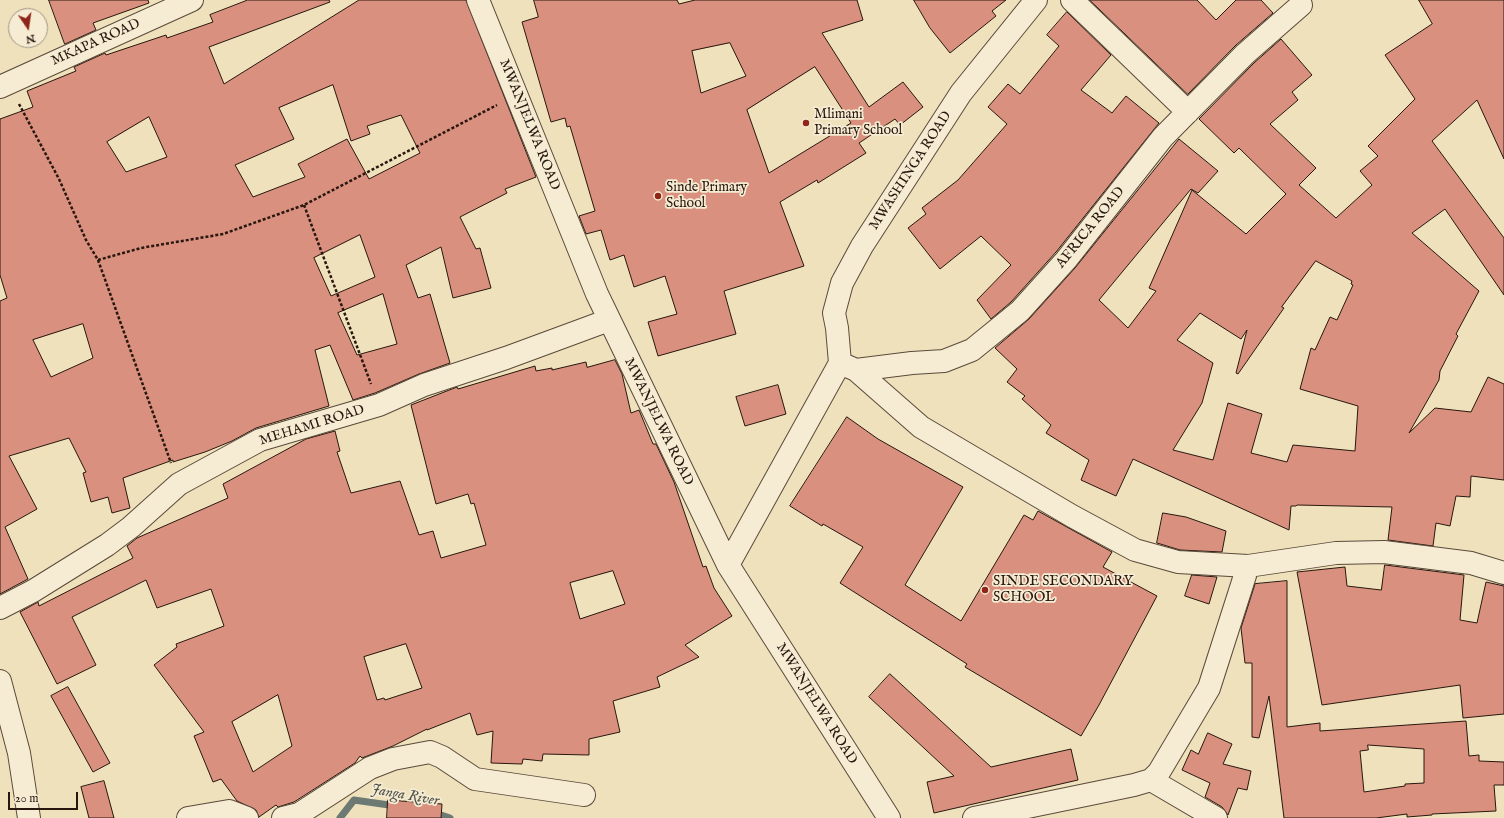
<!DOCTYPE html>
<html>
<head>
<meta charset="utf-8">
<style>
	body { margin:0 }
	#map { position:relative; width:1504px; height:818px; overflow:hidden; background:#efe1bc; font-family:"IM FELL English",serif }
	canvas { display:block }
	.north { position:absolute; left:8px; top:8px; width:40px; height:40px; box-sizing:border-box; background:#f5ecd3; border:1px solid #a39784; border-radius:50%; rotate:167deg; font-size:11px; font-weight:700; line-height:16px; text-align:center; color:#28170e }
	.north::after { content:''; display:block; margin:auto; width:14px; height:18px; background:#8f2418; clip-path:polygon(50% 0,100% 100%,50% 72%,0 100%) }
	.scale { position:absolute; left:8px; top:792px; width:70px; height:18px; box-sizing:border-box; border:2px solid #28170e; border-top:0; padding-left:5px; font-size:12px; line-height:14px; white-space:nowrap; color:#28170e; -webkit-text-stroke:3px #f5ecd3; paint-order:stroke }
</style>
</head>
<body>
<div id="map">
<canvas width="1504" height="818"></canvas>
<div class="north">N</div>
<div class="scale">20 m</div>
</div>
<script>
const g = document.querySelector('canvas').getContext('2d');
g.lineJoin = 'round';
function stroke(path, color, width, dash) { g.strokeStyle = color; g.lineWidth = width; g.lineCap = dash ? 'butt' : 'round'; g.setLineDash(dash || []); g.stroke(path); }
function fill(path, color) { g.fillStyle = color; g.fill(path, 'evenodd'); }
function label(font, color, halo, rows, align = 'center') {
  g.font = font + ' "IM FELL English",serif'; g.lineWidth = 3.5; g.setLineDash([]); g.textBaseline = 'middle'; g.strokeStyle = halo; g.fillStyle = color; for (const [text, x, y, turn = 0] of rows) {
    g.save(); g.translate(x, y); g.rotate((+turn || 0) * Math.PI / 180); g.textAlign = isNaN(turn) ? turn : align; if (halo) g.strokeText(text, 0, 0); g.fillText(text, 0, 0); g.restore();
  }
}
stroke(new Path2D(`
	M432 812 450 818
	M340 818 354 800 396 806`), '#6d7a73', 7);
const building = new Path2D(`
	M49 0H148L149 3 93 23 96 30 65 44Z
	M248 0H329L330 2 209 47 224 84 359 0H466L536 177 505 189 507 193 460 217 476 249 480 248 491 288 453 298 441 247 406 265 418 298 430 294 450 363 419 374 375 393 353 400 330 345 315 350 329 406 256 428 232 441 205 452 173 462V460L123 478 130 508 112 513 108 497 91 502 83 473 86 472 69 438 9 456 37 509 5 527 28 579 0 594V301L7 298 0 275V119L33 107 27 91 76 71 74 67 105 53 106 55 166 35 167 38 213 22 210 15ZM333 85 351 141 370 134 367 126 401 115 420 153 369 179 347 139 298 164 305 177 253 197 235 165 294 139 279 108ZM149 117 167 157 126 172 107 142ZM360 235 375 277 331 296 314 258ZM383 294 397 344 357 355 338 313ZM83 324 93 358 51 377 33 340Z
	M534 0H677L679 4 695 0H857L863 20 822 33 869 107 903 82 923 107 900 125 895 119 859 143 866 153 818 183 817 180 780 202 804 266 724 291 736 334 658 356 648 322 677 314 665 276 634 287 624 255 610 260 601 230 586 234 579 216 595 211 570 126 567 127 565 118 551 122 522 22 538 17ZM730 43 746 76 701 93 692 51ZM815 67 851 123 769 173 747 110Z
	M914 0H1006L992 11 996 16 950 53 930 28Z
	M1090 0H1197L1216 20 1236 0H1261L1273 13 1236 45 1188 94Z
	M1419 0H1504V159L1477 100 1432 141 1504 238V295L1445 209 1412 233 1479 291 1456 334 1458 336 1440 371 1439 380 1409 433 1435 408 1471 412 1488 377 1504 384V480L1471 476 1470 497 1456 496 1450 526 1436 523 1433 546 1388 540 1392 507 1297 505 1296 506H1291L1289 530 1133 459 1116 496 1081 480 1089 460 1046 433 1051 425 1022 399 1025 396 1007 382 1017 369 995 348 1029 319 1075 268 1179 139 1218 171 1198 193 1191 189 1099 300 1128 328 1156 291 1149 288 1192 190 1246 234 1286 194 1239 148 1234 153 1199 119 1254 63 1281 39 1312 75 1292 92 1298 100 1270 124 1316 168 1299 185 1336 218 1372 185 1360 171 1378 156 1368 146 1415 99 1385 55 1432 24ZM1316 261 1352 281 1351 284 1353 285 1337 320 1330 317 1315 350 1311 348 1300 389 1358 406 1355 451 1293 445 1287 462 1251 453 1262 414 1228 403 1213 460 1173 450 1202 403 1213 363 1177 340 1200 313 1241 339 1247 330 1236 373 1238 374 1284 308 1282 307Z
	M1067 12 1111 55 1081 90 1112 113 1126 96 1159 123 1056 252 1011 302 991 319 977 300 1011 265 981 236 940 269 908 228 926 214 922 208 958 180 1007 124 988 107 1008 84 1020 94 1059 46 1047 35Z
	M615 360 622 374 631 413 639 410 653 444H656L674 482 703 567 706 566 714 588 732 616 685 645 699 657 657 677 660 687 613 701 620 732 589 739V755L543 754 542 761 523 759 522 764 491 763 493 731 477 735 470 713 427 730V729L393 746 362 758 360 756 355 763 294 802 278 807 276 805 259 817 256 810 237 801 221 779 213 782 194 736 204 732 154 665 177 647 176 644 224 626 211 589 157 608 146 580 72 617 96 665 57 684 20 612 38 602 39 606 133 558 127 546 137 538 228 498 223 484 306 439 335 431 340 451 337 452 351 493 400 481 419 535 433 531 441 558 486 545 474 503 471 504 468 494 436 504 411 405 457 387 458 389 535 366 536 371 552 368V370L586 362 587 367ZM613 571 625 604 580 619 570 583ZM406 644 422 688 385 700 384 698 377 700 364 657ZM278 695 292 746 253 772 232 722Z
	M778 385 786 414 745 426 736 397Z
	M847 417 878 439 963 487 905 585 961 621 1024 515 1033 520 1038 511 1112 552 1103 567 1157 596 1099 705 1081 736 965 667 967 664 840 583 863 547 823 524 822 526 790 506Z
	M1163 513 1186 517 1226 531 1222 552 1180 550 1157 543Z
	M1385 565 1464 575 1460 620 1477 623 1486 582 1504 586V714L1463 718 1460 685 1322 705 1297 572 1345 567 1347 586 1381 590Z
	M1192 575 1217 577 1209 604 1185 596Z
	M1287 581V727L1320 723V731L1466 721 1469 756 1479 755V761L1504 762V785H1494L1496 811 1432 814V815L1407 817V814L1376 818H1284L1269 696 1259 738 1252 737V663H1245L1241 628 1255 584ZM1368 745 1424 749V783L1405 784V786L1364 792 1360 751 1368 750Z
	M890 674 991 767 1071 749 1078 780 934 813 927 782 954 776 869 697Z
	M68 687 110 763 93 772 51 696Z
	M1208 733 1232 744 1223 764 1251 771 1247 790 1238 788 1228 815 1222 807 1205 797 1210 783 1182 770 1191 750 1198 754Z
	M104 781 114 818H89L81 787Z
	M388 800 442 804 441 818H387Z`);
fill(building, '#d9907e');
stroke(building, '#28170e', 1);
const minor = new Path2D(`
	M478 0 597 294 728 565 889 818
	M1072 0 1188 112
	M0 87 192 0
	M840 363 856 370 912 363 944 361 972 350 1020 311 1066 260 1163 137 1245 54 1301 5
	M840 363 837 328 834 313 842 283 862 246 961 93 1036 0
	M856 370 921 427 1072 516 1135 550 1178 562 1248 566 1336 553 1384 552 1471 563 1504 573
	M728 565 840 363
	M0 608 33 591 107 545 131 527 179 484 260 440 379 405 424 385 506 358 609 320
	M0 681 19 753 29 818
	M1151 780 1216 818
	M188 818 229 811 247 818
	M283 818 299 814 370 768 393 759 430 752 442 757 475 779 584 795
	M974 818 1134 785 1151 780 1159 772 1209 688 1248 566`);
stroke(minor, '#5a4a3a', 24);
stroke(new Path2D(`
	M19 104 59 179 86 240 98 260 171 463
	M304 205 371 384
	M98 260 141 248 223 234 304 205 497 105`), '#28170e', 2.5, [3, 2]);
stroke(minor, '#f5ecd3', 22);
for (const [x, y, r, color] of [
	[806,123,4,"#8f2418"],
	[658,196,4,"#8f2418"],
	[985,590,4,"#8f2418"]
]) { const dot = new Path2D(); dot.arc(x, y, r, 0, 2 * Math.PI); g.fillStyle = color; g.fill(dot); stroke(dot, '#f5ecd3', 1.5); }
label('14px', '#28170e', '#f5ecd3', [
	["MKAPA ROAD",96,43,-24],
	["MWANJELWA ROAD",529,125,68],
	["MWASHINGA ROAD",911,171,-57],
	["AFRICA ROAD",1091,228,-51],
	["MWANJELWA ROAD",658,422,64],
	["MEHAMI ROAD",312,426,-17],
	["MWANJELWA ROAD",816,704,58]
]);
label('14px', '#28170e', '#f5ecd3', [
	["Mlimani",814,115],
	["Primary School",814,131],
	["Sinde Primary",666,188],
	["School",666,204],
	["SINDE SECONDARY",993,582],
	["SCHOOL",993,598]
], 'left');
label('italic 15px', '#505149', '#f5ecd3', [
	["Janga River",405,796,10]
]);
</script>
</body>
</html>
